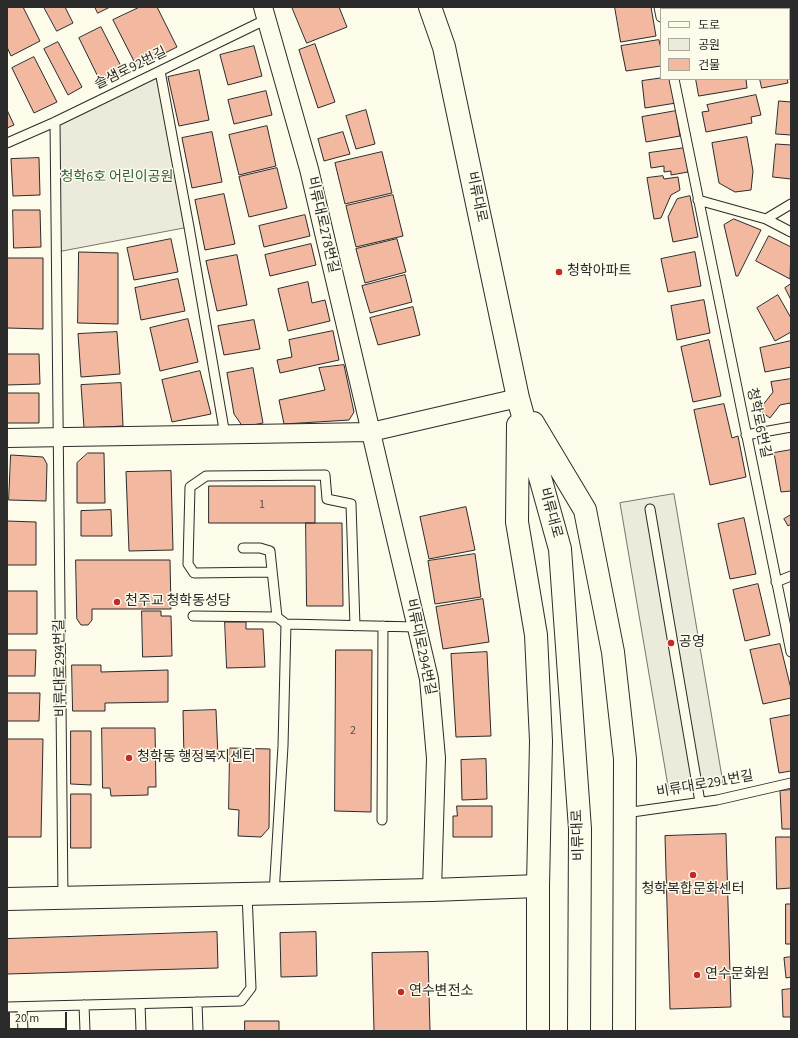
<!DOCTYPE html>
<html>
<head>
<meta charset="utf-8">
<style>
	body { margin:0 }
	#map { position:relative; width:798px; height:1038px; overflow:hidden; background:#fdfbea; font-family:"Source Sans 3","Noto Sans KR",sans-serif }
	canvas { display:block }
	.frame { position:absolute; inset:0; border:8px solid #2b2b2b; pointer-events:none }
	.legend { position:absolute; left:660px; top:8px; width:130px; height:72px; box-sizing:border-box; background:#fdfbea; border:1px solid #a9a89e; margin:0; padding:5px 7px; list-style:none; font-size:12px; color:#2b2b2b }
	.legend li { display:flex; align-items:center; gap:8px; height:20px }
	.legend b { width:20px; border:1px solid #a9a89e }
	.scale { position:absolute; left:8px; top:1012px; width:59px; height:18px; box-sizing:border-box; border:2px solid #2b2b2b; border-top:0; padding-left:5px; font-size:12px; line-height:14px; white-space:nowrap; color:#2b2b2b; -webkit-text-stroke:3px #fdfbea; paint-order:stroke }
</style>
</head>
<body>
<div id="map">
<canvas width="798" height="1038"></canvas>
<div class="frame"></div>
<ul class="legend">
<li><b style="height:5px;background:#fdfbea"></b>도로</li>
<li><b style="height:11px;background:#ecebdb"></b>공원</li>
<li><b style="height:11px;background:#f2b8a0"></b>건물</li>
</ul>
<div class="scale">20 m</div>
</div>
<script>
const g = document.querySelector('canvas').getContext('2d');
g.lineJoin = 'round';
function fill(path, color) { g.fillStyle = color; g.fill(path, 'evenodd'); }
function stroke(path, color, width, dash) { g.strokeStyle = color; g.lineWidth = width; g.lineCap = dash ? 'butt' : 'round'; g.setLineDash(dash || []); g.stroke(path); }
function label(font, color, halo, rows, align = 'center') {
  g.font = font + ' "Source Sans 3","Noto Sans KR",sans-serif'; g.lineWidth = 3; g.setLineDash([]); g.textBaseline = 'middle'; g.strokeStyle = halo; g.fillStyle = color; for (const [text, x, y, turn = 0] of rows) {
    g.save(); g.translate(x, y); g.rotate((+turn || 0) * Math.PI / 180); g.textAlign = isNaN(turn) ? turn : align; if (halo) g.strokeText(text, 0, 0); g.fillText(text, 0, 0); g.restore();
  }
}
const green = new Path2D(`
	M160 71 189 227 57 252 55 122Z`);
fill(green, '#ecebdb');
stroke(green, '#74746e', 1);
const parking = new Path2D(`
	M674 494 723 783 669 792 620 503Z`);
fill(parking, '#eceadb');
stroke(parking, '#74746e', 1);
const building = new Path2D(`
	M7 7H23L40 41 11 56 7 47Z
	M44 7H65L73 23 57 31Z
	M95 7H110L98 13Z
	M140 7H157L177 47 137 67 113 20Z
	M292 7H339L347 27 307 43Z
	M615 7H651L656 36 621 42Z
	M685 7H756V9H685Z
	M101 27 124 72 101 83 79 38Z
	M659 40 661 49V66L626 71 621 46Z
	M58 42 82 87 68 95 44 49Z
	M315 44 335 102 318 108 299 50Z
	M254 46 262 76 228 85 220 55Z
	M34 57 57 102 34 113 12 68Z
	M199 70 209 120 179 126 168 77Z
	M661 78 672 79 676 103 645 108 642 81Z
	M696 79H746L747 88 699 96Z
	M760 79H787L788 83 762 88Z
	M266 91 272 115 234 124 228 100Z
	M756 95 761 115 751 117 752 123 706 132 702 112 709 111 707 105Z
	M779 101 791 102V135L776 134Z
	M7 110 14 125 7 128Z
	M366 110 375 144 356 149 346 116Z
	M676 111 680 136 646 142 642 117Z
	M267 126 276 166 239 175 229 135Z
	M212 132 222 182 192 188 182 138Z
	M343 132 350 154 324 161 318 139Z
	M747 137 753 171 751 190 735 192 719 183 712 143Z
	M776 144 791 145V179L773 177Z
	M685 148 688 172 671 175V171L664 172V166L651 168 649 153Z
	M382 152 392 193 345 204 335 163Z
	M39 158 40 195 13 196 11 159Z
	M277 168 287 208 249 217 239 177Z
	M663 176 664 179 678 177 680 190 671 195 661 218 654 219 647 178Z
	M224 194 235 244 205 250 195 200Z
	M393 195 403 236 356 247 346 206Z
	M690 196 698 237 673 242 668 217 677 199Z
	M13 210H40L41 247 14 248Z
	M305 215 310 236 264 247 259 226Z
	M734 219 761 230 738 276H736L724 225Z
	M769 236 791 247 790 279 756 261Z
	M171 239 178 272 134 280 127 248Z
	M397 239 406 272 365 283 356 249Z
	M311 244 316 265 270 276 265 255Z
	M79 252 118 253V324L78 323Z
	M695 252 701 286 668 292 661 259Z
	M237 255 247 305 217 311 206 261Z
	M7 258H43V329L7 328Z
	M405 275 412 302 370 313 362 286Z
	M178 279 185 311 141 320 135 288Z
	M308 282 312 303 325 300 330 321 288 331 278 289Z
	M791 284V300L785 288Z
	M778 295 791 318V332L775 341 757 308Z
	M704 300 710 333 677 340 671 306Z
	M413 307 420 335 378 345 370 318Z
	M188 319 198 362 160 371 150 328Z
	M254 320 260 349 224 355 218 326Z
	M333 331 339 360 280 373 277 360 292 357 289 340Z
	M117 332 120 374 81 377 78 334Z
	M709 340 721 396 693 402 681 347Z
	M791 341V367L765 372 760 348Z
	M7 354H39L40 384 7 385Z
	M344 365 354 412 349 420 284 424 279 400 325 390 319 368Z
	M253 368 263 423 243 427 234 414 227 373Z
	M200 371 211 414 172 422 162 380Z
	M791 379V407L790 403 780 405 770 418 759 410 773 392 771 382Z
	M121 383 123 426 84 428 81 385Z
	M7 393H39V423H7Z
	M724 404 732 438 738 436 746 477 710 485 694 410Z
	M791 450V491L781 492 774 453Z
	M88 453H104L105 503H77V463Z
	M11 455 43 457 47 464 46 501 9 500Z
	M171 471 173 550 129 551 126 472Z
	M209 486H315V523H209Z
	M466 507 475 550 429 559 420 517Z
	M111 510 112 536H81V511Z
	M791 515V524L788 526 784 519Z
	M744 518 756 574 730 579 718 524Z
	M7 521 36 522V565H7Z
	M306 523H342L343 606H307Z
	M475 554 481 597 435 604 428 561Z
	M76 560H170L171 609H92V620L88 625H81L77 619Z
	M758 584 770 635 745 641 733 590Z
	M7 591H37V634H7Z
	M483 599 489 642 443 649 436 607Z
	M142 611H161V616H171L172 656 143 657Z
	M225 622H246V629H263L265 667 227 668Z
	M780 644 791 689V698L763 704 750 650Z
	M7 650H36L35 676H7Z
	M336 650H372L371 812 335 811Z
	M487 652 491 736 456 737 451 654Z
	M72 665H101V672L168 670V702L105 703V711H73Z
	M7 693H40L39 721H7Z
	M216 710 218 757 184 758 183 711Z
	M791 715V771L779 773 770 719Z
	M102 728H155L156 787H148V795L111 796 110 788H103Z
	M71 731H91V785L71 784Z
	M7 739H43L41 837H7Z
	M230 748 270 749 269 828 261 837 238 836 239 810 229 809Z
	M486 759 487 799 462 800 461 760Z
	M791 790V829H782L780 791Z
	M71 794H91V848H71Z
	M457 806H492V837H453V816H457Z
	M726 834 731 1007 670 1009 665 836Z
	M776 837H791V888L777 889Z
	M786 904H791V944H786Z
	M217 932 218 968 7 974V939Z
	M316 932 317 976 281 977 280 933Z
	M428 952 430 1031H374L372 953Z
	M791 957V977L786 978 784 958Z
	M791 989V1017H783L782 990Z
	M245 1021H279V1031H245Z`);
fill(building, '#f2b8a0');
stroke(building, '#2b2b2b', 1);
const service = new Path2D(`
	M659 7 661 17
	M160 71 189 227 225 435
	M674 79 791 652
	M55 122 63 898
	M7 143 55 122 267 19
	M698 200 766 219 791 232
	M766 219 791 204
	M746 435 791 427
	M650 509 700 802
	M243 548H260L270 551 277 617
	M272 572 194 573 188 564 190 487 206 476 325 475 327 499 351 504 355 626
	M776 582 791 576
	M193 616 277 617 286 624 283 746 274 894
	M286 624 417 627
	M625 813 717 800 791 783
	M382 820 383 626
	M197 1002 198 1031
	M140 1004 141 1031
	M84 1005 85 1031
	M7 1007 241 1001 251 988 247 894
	M22 1007 23 1031`);
const minor = new Path2D(`
	M263 7 309 169 429 679 436 758 432 890
	M7 438 371 432 518 398`);
const tertiary = new Path2D(`
	M7 899 432 890 538 886`);
const secondary = new Path2D(`
	M430 7 444 47 518 398 560 549 580 829 579 1031
	M533 423 585 510 613 652 625 759 624 1031
	M518 425 517 522 536 635 541 741 538 886V1031`);
stroke(service, '#2b2b2b', 11);
stroke(minor, '#2b2b2b', 20);
stroke(tertiary, '#2b2b2b', 24);
stroke(secondary, '#2b2b2b', 24);
stroke(service, '#fdfbea', 9);
stroke(minor, '#fdfbea', 18);
stroke(tertiary, '#fdfbea', 22);
stroke(secondary, '#fdfbea', 22);
for (const [x, y, r, color] of [
	[559,272,4,"#c62828"],
	[117,602,4,"#c62828"],
	[671,643,4,"#c62828"],
	[129,758,4,"#c62828"],
	[693,875,4,"#c62828"],
	[697,975,4,"#c62828"],
	[401,992,4,"#c62828"]
]) { const dot = new Path2D(); dot.arc(x, y, r, 0, 2 * Math.PI); g.fillStyle = color; g.fill(dot); stroke(dot, '#fdfbea', 1.5); }
label('12px', '#5d4e48', null, [
	["1",262,505],
	["2",353,731]
]);
label('14px', '#2b2b2b', '#fdfbea', [
	["솔샘로92번길",131,69,-26],
	["비류대로",476,197,78],
	["비류대로278번길",322,225,77],
	["청학로6번길",758,423,78],
	["비류대로",550,513,75],
	["비류대로294번길",420,647,78],
	["비류대로294번길",61,668,-91],
	["비류대로291번길",705,785,-10],
	["비류대로",579,835,-92]
]);
label('14px', '#34623c', '#fdfbea', [
	["청학6호 어린이공원",117,178]
]);
label('14px', '#2b2b2b', '#fdfbea', [
	["청학아파트",567,272],
	["천주교 청학동성당",125,602],
	["공영",679,643],
	["청학동 행정복지센터",137,758],
	["청학복합문화센터",693,890,"center"],
	["연수문화원",705,975],
	["연수변전소",409,992]
], 'left');
</script>
</body>
</html>
